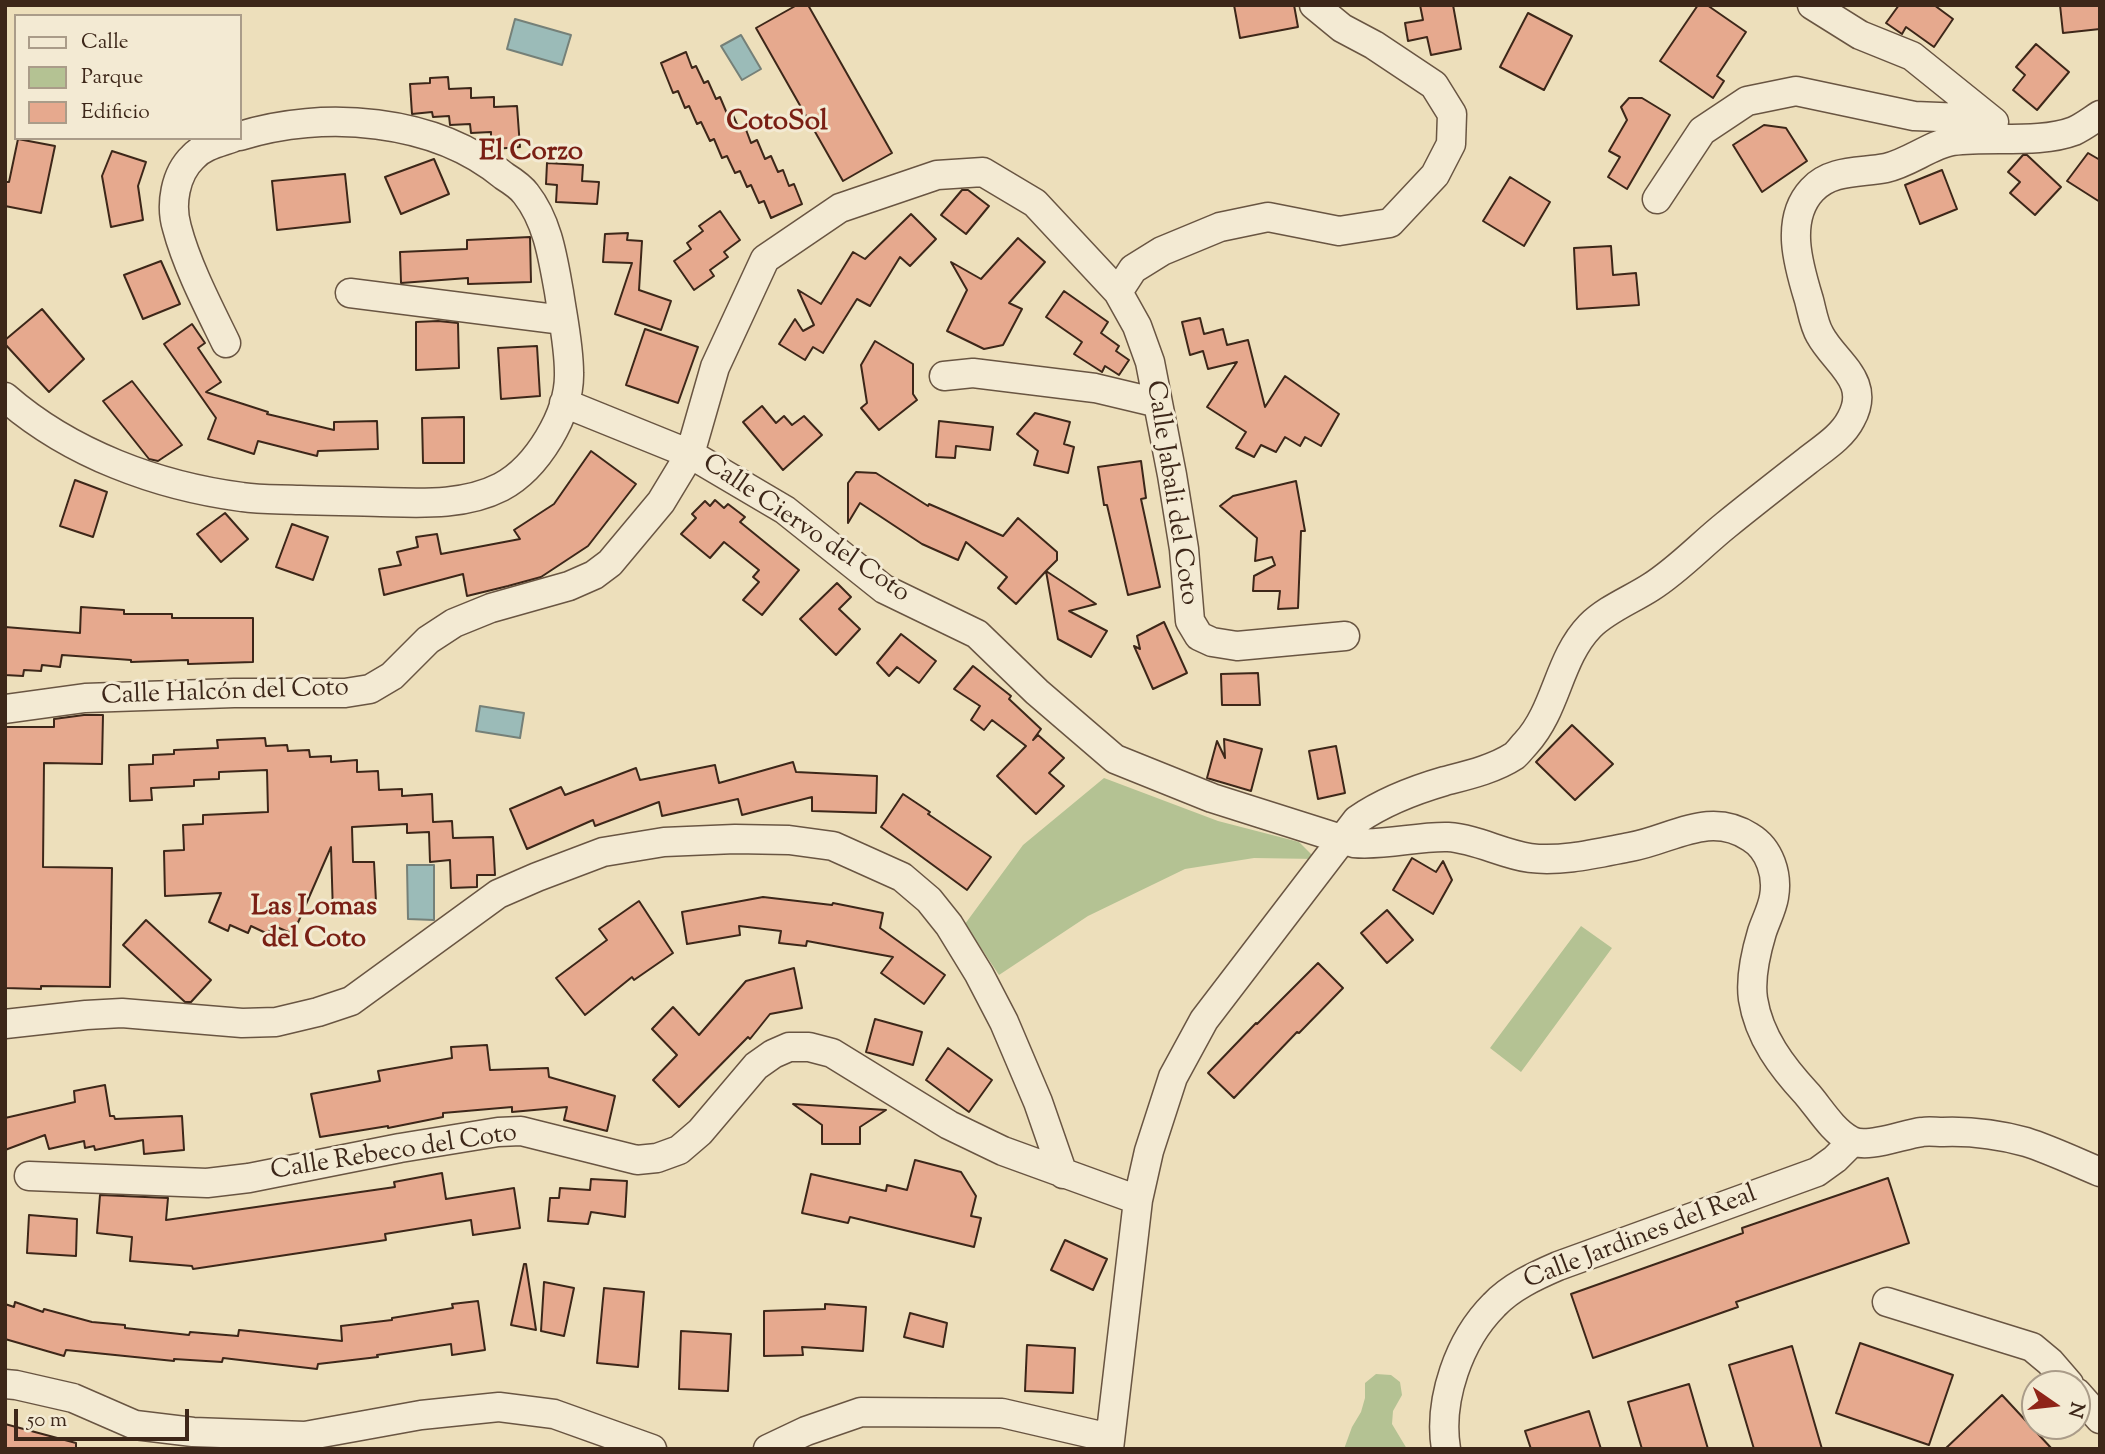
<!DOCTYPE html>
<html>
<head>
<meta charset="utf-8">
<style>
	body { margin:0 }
	#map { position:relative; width:2105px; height:1454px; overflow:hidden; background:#eddfbb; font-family:"Sorts Mill Goudy",serif }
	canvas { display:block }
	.frame { position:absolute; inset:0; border:7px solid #3d2719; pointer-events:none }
	.legend { position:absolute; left:14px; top:14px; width:228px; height:126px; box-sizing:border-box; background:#f3ead3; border:2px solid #aa9c89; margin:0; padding:9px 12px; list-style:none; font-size:21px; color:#3d2719 }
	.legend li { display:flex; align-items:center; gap:14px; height:35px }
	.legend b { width:35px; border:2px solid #aa9c89 }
	.north { position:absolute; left:2021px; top:1370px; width:70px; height:70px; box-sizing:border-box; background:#f3ead3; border:2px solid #aa9c89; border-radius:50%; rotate:104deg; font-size:19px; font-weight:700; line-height:28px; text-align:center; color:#3d2719 }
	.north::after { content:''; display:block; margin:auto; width:24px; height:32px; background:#8f2418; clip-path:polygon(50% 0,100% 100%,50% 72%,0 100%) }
	.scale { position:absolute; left:14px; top:1409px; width:175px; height:32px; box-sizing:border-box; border:4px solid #3d2719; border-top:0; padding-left:9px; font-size:21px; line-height:24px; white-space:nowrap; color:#3d2719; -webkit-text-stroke:5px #f3ead3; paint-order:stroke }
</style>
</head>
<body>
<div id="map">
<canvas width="2105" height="1454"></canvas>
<div class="frame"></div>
<ul class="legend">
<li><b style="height:9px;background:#f3ead3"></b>Calle</li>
<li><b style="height:19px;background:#b4c293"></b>Parque</li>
<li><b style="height:19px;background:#e6a98e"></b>Edificio</li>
</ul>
<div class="north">N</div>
<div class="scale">50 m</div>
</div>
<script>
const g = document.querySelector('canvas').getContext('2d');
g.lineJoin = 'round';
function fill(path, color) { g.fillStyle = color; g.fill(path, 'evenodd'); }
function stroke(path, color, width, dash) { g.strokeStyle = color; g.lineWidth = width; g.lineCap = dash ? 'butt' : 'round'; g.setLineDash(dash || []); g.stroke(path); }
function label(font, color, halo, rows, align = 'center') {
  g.font = font + ' "Sorts Mill Goudy",serif'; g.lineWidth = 6; g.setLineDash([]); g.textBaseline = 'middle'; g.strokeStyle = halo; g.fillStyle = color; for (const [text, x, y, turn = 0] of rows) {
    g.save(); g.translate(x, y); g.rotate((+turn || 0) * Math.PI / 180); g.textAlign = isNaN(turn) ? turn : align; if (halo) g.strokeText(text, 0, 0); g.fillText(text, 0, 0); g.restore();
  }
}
fill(new Path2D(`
	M1104 778 1218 821 1299 842 1316 859 1254 858 1185 869 1088 916 999 975 965 924 1023 845Z
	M1581 926 1612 948 1521 1072 1490 1048Z
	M1376 1374 1391 1375 1400 1382 1402 1395 1393 1411 1392 1424 1407 1449H1344L1352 1427 1361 1412 1365 1398V1383Z`), '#b4c293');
const water = new Path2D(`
	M515 19 571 35 562 65 507 49Z
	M741 35 761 69 742 80 721 46Z
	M480 706 524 713 520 738 476 731Z
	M407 865H434V920L408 919Z`);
fill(water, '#9bbbb8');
stroke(water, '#758078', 2);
const building = new Path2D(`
	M797 5H808L892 153 843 181 756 28Z
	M1234 5H1294L1298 27 1240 38Z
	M1420 5H1453L1461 49 1431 55 1427 37 1408 41 1405 23 1423 20Z
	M1698 5H1707L1746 32 1717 76 1724 81 1713 98 1660 61Z
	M1899 5H1934L1953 19 1934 47 1906 27 1902 34 1886 23Z
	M2060 5H2100V29L2063 33Z
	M1528 13 1572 36 1544 90 1500 67Z
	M2036 44 2069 72 2037 110 2013 90 2025 75 2016 67Z
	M686 52 692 68 696 66 704 83 708 81 716 99 720 97 728 116 732 113 739 129 745 127 751 143 757 140 765 159 771 156 778 172 783 170 789 186 794 184 802 204 771 218 764 201 759 203 751 185 747 187 740 171 735 173 727 156 722 158 714 139 710 141 701 122 697 124 689 106 685 108 678 91 673 93 661 63Z
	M448 77 449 89 471 88V98L494 97V107L517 106 520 147 494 149 491 147V132L471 133 470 124 450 125 449 116 433 117 432 112 412 114 410 84 430 83V78Z
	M1629 98H1642L1670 115 1627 189 1608 177 1620 157 1609 151 1627 120 1621 107Z
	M1764 125 1786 128 1807 161 1762 192 1733 145Z
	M18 139 55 146 41 213 5 206V182H9Z
	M112 151 146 162 138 186 143 220 111 227 102 176Z
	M2088 153 2100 160V202L2067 181Z
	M2023 155H2027L2061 187 2035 215 2010 193 2020 182 2008 172Z
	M434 159 449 194 401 214 385 177Z
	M547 163 583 165 582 181 599 182 597 204 556 202 557 185 546 184Z
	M1942 170 1957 209 1920 224 1905 185Z
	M345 174 350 222 277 230 272 181Z
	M1510 177 1550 202 1524 246 1483 221Z
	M962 190H968L989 206 966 234 941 215Z
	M720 211 740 240 724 252 728 257 710 270 714 276 694 290 674 261 691 249 687 243 703 231 699 226Z
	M911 214 936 239 910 266 900 257 870 306 857 299 823 353 813 347 805 360 779 344 795 319 803 331 814 325 798 290 821 304 853 252 865 259Z
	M628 233 627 240 642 241 639 290 671 301 661 330 615 314 632 263 603 262 605 234Z
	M530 237 531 282 468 284V278L401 283 400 252 467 249V240Z
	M1018 238 1045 262 1009 303 1022 309 1003 345 984 349 947 331 967 290 951 262 981 279Z
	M1611 246 1613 275 1636 273 1639 305 1577 309 1574 248Z
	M161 261 180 304 143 319 124 275Z
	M1064 291 1108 322 1101 333 1119 346 1116 351 1129 360 1119 375 1105 366 1102 372 1074 354 1082 342 1046 317Z
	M42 309 84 359 49 392 5 344V340Z
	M1200 318 1204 334 1223 329 1227 345 1248 340 1265 407 1285 376 1339 414 1321 446 1305 437 1300 446 1285 437 1276 452 1261 445 1254 457 1236 448 1246 432 1207 407 1237 362 1208 369 1203 351 1190 355 1182 322Z
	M438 321 458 323 459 368 416 370V322Z
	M192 324 205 343 198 348 221 382 206 392 268 412 267 414 334 430V422L377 421 378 449 318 451 317 456 258 441 254 454 208 439 216 418 164 344Z
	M645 329 698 347 678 403 626 385Z
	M875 341 913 364V394L917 400 879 430 861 408 867 403 861 365Z
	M537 346 540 396 501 399 498 348Z
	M132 381 182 445 158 461 149 459 103 401Z
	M762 406 776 423 784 416 792 425 804 416 822 435 783 470 743 422Z
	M1035 413 1070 422 1064 444 1074 447 1068 473 1034 465 1038 451 1017 434Z
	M464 417V463H423L422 418Z
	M939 421 993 427 990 450 956 446 955 458 936 457Z
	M591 451 636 484 588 546 541 577 508 586 467 596 463 574 384 595 379 569 401 565 397 552 418 547 416 537 437 534 441 554 520 539 514 530 554 504Z
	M1141 461 1146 498 1141 499 1160 587 1128 595 1107 505H1104L1098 467Z
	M856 472 876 473 928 506 929 504 1003 536 1018 518 1057 552V560L1046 571 1096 604 1069 611 1107 631 1091 657 1058 639 1046 571 1016 604 998 588 1007 577 966 542 958 560 922 544 860 503 848 523V483Z
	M75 480 107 492 93 537 60 526Z
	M1296 481 1305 531H1301L1298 608 1278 609 1280 591H1253L1254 576 1275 565 1272 557 1255 561 1257 538 1220 506 1233 496Z
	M715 500 724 508 728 504 745 517 740 522 799 570 762 615 743 600 759 582 753 577 759 570 724 542 710 558 681 534 696 518 692 514 705 501 710 506Z
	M225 513 248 539 221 562 197 534Z
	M292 524 328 537 313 580 276 567Z
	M837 583 851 597 839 609 860 629 836 655 800 619Z
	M81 607 124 610V614H172V618H253V662L188 664V660L131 662V660L62 655 60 667 42 665 41 671 24 670 23 676 5 675V627L80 633Z
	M1164 622 1187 673 1153 689 1134 646 1140 649 1137 636Z
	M901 634 936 661 919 683 897 667 889 676 877 663Z
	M973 666 1011 696 1009 699 1041 729 1033 740 1038 735 1064 758 1049 773 1064 786 1036 814 997 776 1026 746 992 720 984 730 971 720 980 706 954 689Z
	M1258 673 1260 705H1222L1221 674Z
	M84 715H103L102 764 44 763 43 867 112 868 110 987 41 986V989L5 988V727H54V719Z
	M1572 725 1613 764 1575 800 1536 762Z
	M265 738 266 746 287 745 288 751 309 750 310 757 331 756V762L357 760V772L378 771 379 790 402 789V796L432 794 433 822 452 821 453 838 493 837 495 875H477V887L451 888 450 860 430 862 429 832 407 833V824L352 827 353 862H374L376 902 356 903 357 913 333 914 331 847 293 934 272 925 268 934 251 926 248 933 230 925 228 931 209 922 221 893 165 896 164 851 184 850 183 825 203 824V815L268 812 267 770 219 772V779L194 780V786L151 788 152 800 130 801 129 765 153 764V755L174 754V750L218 748 217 740Z
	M1224 739 1262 749 1251 791 1207 778 1217 741 1225 758Z
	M1336 746 1345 793 1318 799 1309 751Z
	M793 762 796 772 877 776 876 813 812 811V797L742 815 738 799 662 816 659 802 595 826 593 820 527 849 510 809 561 787 565 795 636 768 640 780 715 765 719 783Z
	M903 794 930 812 928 814 991 857 967 890 881 827Z
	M1412 858 1436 872 1443 861 1452 880 1433 914 1393 890Z
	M763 897 832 905 833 903 883 913 880 928 945 975 924 1004 881 973 893 957 807 941 806 946 779 943 781 931 739 926 740 935 687 944 682 912Z
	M639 901 673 953 634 980 632 977 585 1015 556 978 607 940 599 929Z
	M1387 910 1413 940 1387 963 1361 933Z
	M146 920 211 980 191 1002H185L123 945Z
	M1318 963 1343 988 1299 1033 1297 1032 1234 1098 1208 1073 1256 1023 1257 1024Z
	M794 968 802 1008 770 1014 750 1039 748 1037 679 1107 653 1080 677 1055 652 1029 673 1007 699 1035 746 981Z
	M875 1019 922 1032 913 1065 866 1052Z
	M487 1045 490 1070 548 1068 549 1077 615 1096 607 1131 564 1120 567 1107 512 1112V1107L443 1113V1117L388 1128V1126L320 1137 311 1094 380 1081 378 1071 452 1058 451 1047Z
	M948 1048 992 1080 969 1112 926 1080Z
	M105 1085 110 1116H114L115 1119 182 1116 184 1150 144 1154 143 1140 95 1150 94 1146 85 1148 84 1141 49 1149 45 1135 5 1150V1118L75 1102 74 1091Z
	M793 1104 886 1110 860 1127V1144H822V1125Z
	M915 1160 961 1172 976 1196 971 1216 981 1218 974 1247 850 1217 848 1223 802 1213 811 1174 886 1191 887 1185 907 1190Z
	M442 1173 446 1199 514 1188 520 1228 473 1235 471 1220 385 1234 386 1240 193 1269 192 1266 130 1261 132 1237 97 1233 100 1195 168 1198 166 1220 395 1187 394 1182Z
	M1888 1178 1909 1243 1736 1302 1738 1307 1593 1358 1571 1294 1743 1233 1742 1228Z
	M591 1179 627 1181 625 1217 591 1212 588 1224 548 1221 550 1198H559L560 1188 590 1190Z
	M29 1215 77 1219 76 1256 27 1253Z
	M1065 1240 1107 1259 1093 1290 1051 1270Z
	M524 1264H526L536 1330 511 1325Z
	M544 1282 574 1288 564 1336 541 1331Z
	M604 1288 644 1292 638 1367 597 1363Z
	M478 1301 485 1350 452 1355 451 1344 377 1355 378 1357 318 1364 317 1369 223 1358 222 1362 174 1359V1361L66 1350 64 1356 5 1339V1304L14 1307 15 1302 43 1312 44 1309 92 1322 125 1325V1328L189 1335 190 1332 238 1336 239 1330 342 1341 341 1326 392 1320V1318L453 1308 452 1304Z
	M825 1304 866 1307 863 1351 802 1347 803 1355 764 1356V1311L825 1309Z
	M910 1313 947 1323 943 1347 904 1337Z
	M681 1331 731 1334 728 1391 679 1389Z
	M1860 1343 1953 1375 1929 1445 1836 1413Z
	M1027 1345 1075 1348 1073 1393 1025 1391Z
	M1792 1346 1822 1449H1754L1729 1365Z
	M1689 1384 1708 1449H1642L1628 1402Z
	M2002 1395 2052 1449H1945Z
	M1589 1411 1601 1449H1531L1525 1431Z
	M5 1424 76 1443V1449H5Z`);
fill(building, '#e6a98e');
stroke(building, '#3d2719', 2);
const minor = new Path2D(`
	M1812 5 1860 35 1912 56 1994 122
	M1657 199 1702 131 1747 101 1796 91 1914 116 1989 119
	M1118 292 1133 269 1162 251 1220 227 1268 217 1339 231 1390 223 1435 175 1451 144 1452 114 1434 85 1374 45 1342 28 1314 5
	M350 293 563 320
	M226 343C209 308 187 266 177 228 170 205 175 174 193 157 203 146 218 143 232 138
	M944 376 973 373 1095 388 1158 403
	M5 397C70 454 158 486 242 497 261 500 281 499 300 500 327 501 354 501 381 502 420 503 464 506 501 487 537 468 570 414 569 373 569 346 563 319 559 292 553 259 548 222 526 194 521 187 512 181 504 176 435 118 323 110 240 136
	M564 403 690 454 785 510 884 589 977 634 1037 692 1115 759 1212 798 1354 843C1386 846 1417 836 1448 837 1477 839 1502 854 1530 858 1562 862 1598 853 1630 847 1671 840 1709 810 1750 837 1770 849 1778 875 1774 897 1772 909 1766 920 1762 932 1756 952 1750 978 1753 999 1759 1037 1782 1067 1807 1094 1820 1109 1832 1130 1850 1140 1866 1150 1903 1134 1922 1132 1929 1131 1936 1132 1943 1132 1970 1131 2000 1135 2026 1142 2051 1150 2076 1162 2100 1172
	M5 709 85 698 234 693H345L370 689 392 676 428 640 454 623 491 608 569 586 594 575 610 563 661 502 690 454 715 367 765 259 840 208 937 175 983 172 1035 203 1118 292 1137 326 1150 362 1172 475 1184 549 1190 621 1199 636 1212 642 1237 646 1345 636
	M5 1024 86 1015 122 1013 242 1023 276 1022 318 1012 351 1001 498 894 537 877 603 852 664 842 735 839 789 840 833 846 902 877 929 900 949 925 979 974 1004 1022 1038 1102 1063 1174
	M29 1176 207 1183 249 1178 400 1148 498 1132 521 1131 637 1160 657 1158 679 1150 700 1132 756 1066 773 1054 789 1047H809L832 1053 949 1125 1003 1151 1138 1200
	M1887 1302 2032 1347 2050 1362 2069 1384
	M5 1384 16 1385 73 1398 135 1425 193 1432 305 1436 421 1415 499 1407 554 1414 652 1449
	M2077 1393 2100 1419
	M768 1449 806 1431 861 1412 1002 1413 1110 1438
	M1109 1449 1138 1200 1149 1151 1173 1077 1204 1020 1357 820C1383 802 1414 790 1445 781 1468 775 1494 769 1514 756 1518 753 1522 747 1526 743 1557 709 1558 659 1590 626 1607 609 1631 600 1651 587 1678 570 1701 545 1726 525 1753 503 1780 482 1807 461 1822 449 1842 437 1851 419 1872 381 1835 363 1820 335 1814 325 1812 311 1809 300 1799 267 1784 220 1812 190 1831 169 1861 173 1886 168 1909 163 1932 144 1953 141 1990 136 2040 144 2074 131 2083 127 2092 120 2100 115
	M1446 1449C1438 1400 1459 1340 1494 1305 1511 1287 1535 1276 1558 1266L1817 1172 1835 1159 1852 1142`);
stroke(minor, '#695542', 31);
stroke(minor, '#f3ead3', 28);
label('26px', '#3d2719', '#f3ead3', [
	["Calle Jabali del Coto",1170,493,81],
	["Calle Ciervo del Coto",805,530,34],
	["Calle Halcón del Coto",225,694,-2],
	["Calle Rebeco del Coto",394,1154,-9],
	["Calle Jardines del Real",1641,1239,-21]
]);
label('bold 28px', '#7a1f14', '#f3ead3', [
	["CotoSol",777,124],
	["El Corzo",531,154],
	["Las Lomas",314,909],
	["del Coto",314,941]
]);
</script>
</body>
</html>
